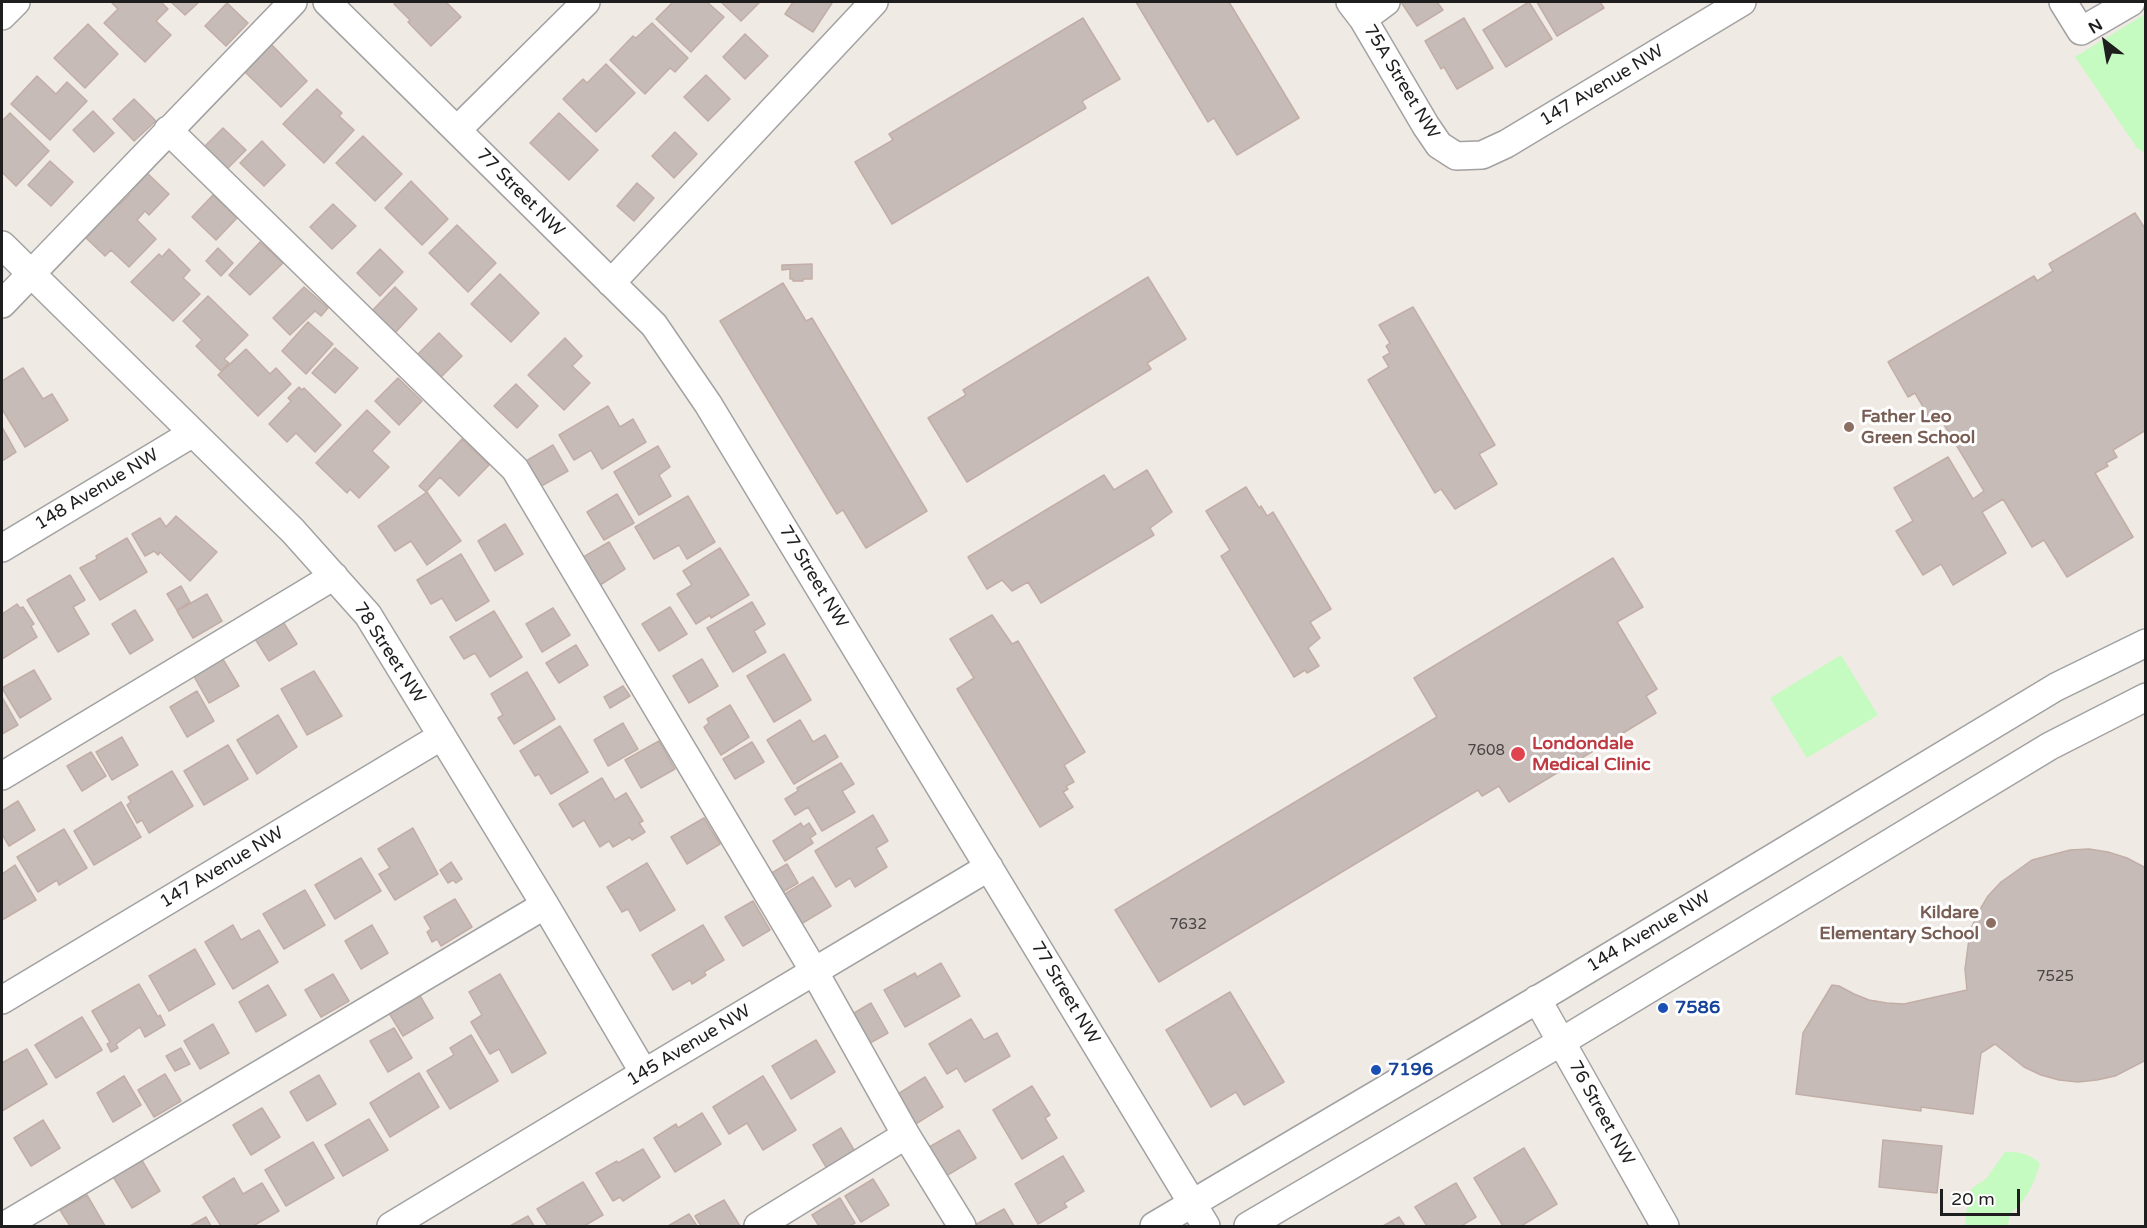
<!DOCTYPE html>
<html>
<head>
<meta charset="utf-8">
<style>
	body { margin:0 }
	#map { position:relative; width:2147px; height:1228px; overflow:hidden; background:#f0eae4; font-family:"Varela Round",sans-serif }
	canvas { display:block }
	.frame { position:absolute; inset:0; border:3px solid #1e1e1e; pointer-events:none }
	.north { position:absolute; left:2075px; top:12px; width:60px; height:60px; -webkit-text-stroke:4px #fff; paint-order:stroke; rotate:329deg; font-size:16px; font-weight:700; line-height:24px; text-align:center; color:#1e1e1e }
	.north::after { content:''; display:block; margin:auto; width:21px; height:27px; background:#1e1e1e; clip-path:polygon(50% 0,100% 100%,50% 72%,0 100%) }
	.scale { position:absolute; left:1940px; top:1189px; width:80px; height:27px; box-sizing:border-box; border:3px solid #1e1e1e; border-top:0; padding-left:8px; font-size:18px; line-height:21px; white-space:nowrap; color:#1e1e1e; -webkit-text-stroke:4px #fff; paint-order:stroke }
</style>
</head>
<body>
<div id="map">
<canvas width="2147" height="1228"></canvas>
<div class="frame"></div>
<div class="north">N</div>
<div class="scale">20 m</div>
</div>
<script>
const g = document.querySelector('canvas').getContext('2d');
g.lineJoin = 'round';
function fill(path, color) { g.fillStyle = color; g.fill(path, 'evenodd'); }
function stroke(path, color, width, dash) { g.strokeStyle = color; g.lineWidth = width; g.lineCap = dash ? 'butt' : 'round'; g.setLineDash(dash || []); g.stroke(path); }
function label(font, color, halo, rows, align = 'center') {
  g.font = font + ' "Varela Round",sans-serif'; g.lineWidth = 6; g.setLineDash([]); g.textBaseline = 'middle'; g.strokeStyle = halo; g.fillStyle = color; for (const [text, x, y, turn = 0] of rows) {
    g.save(); g.translate(x, y); g.rotate((+turn || 0) * Math.PI / 180); g.textAlign = isNaN(turn) ? turn : align; if (halo) g.strokeText(text, 0, 0); g.fillText(text, 0, 0); g.restore();
  }
}
fill(new Path2D(`
	M2145 14V153L2137 148 2075 57Z
	M1841 655 1878 715 1807 758 1770 698Z
	M2005 1152C2020 1152 2028 1153 2040 1163 2034 1185 2027 1199 2010 1214L2008 1226H1965L1966 1212 1972 1188 1986 1179Z`), '#c5fbc0');
const building = new Path2D(`
	M113 2H161L168 9 156 21 171 35 145 62 104 23 118 9 112 3Z
	M171 2H199L185 15Z
	M396 2H446L461 17 431 46 408 22 410 20 394 4Z
	M673 2H707L724 17 691 52 656 19Z
	M721 2H760L741 21Z
	M793 2H829L832 3 813 32 785 14Z
	M1136 2H1229L1299 118 1237 155 1214 118 1208 122Z
	M1401 2H1437L1443 10 1417 26Z
	M1529 2 1552 39 1506 67 1483 30Z
	M1537 2H1600L1604 8 1557 36Z
	M227 3 248 23 226 46 205 26Z
	M1083 18 1120 79 1082 101 1086 108 892 224 855 162 893 140 889 134Z
	M1464 18 1493 68 1457 89 1444 67 1441 69 1425 41Z
	M652 23 688 58 675 72 670 68 645 94 610 60 633 36 636 38Z
	M88 24 118 54 85 88 54 58Z
	M745 34 768 56 745 79 723 57Z
	M269 42 307 81 281 107 242 69Z
	M606 64 635 93 596 132 563 99 583 79 587 83Z
	M706 75 730 99 708 121 684 97Z
	M37 76 56 94 67 82 87 101 50 140 11 104Z
	M317 89 342 113 339 116 354 130 324 163 283 124Z
	M134 99 156 121 134 141 113 119Z
	M93 111 114 133 94 152 73 130Z
	M10 113 49 151 16 186 2 172V121Z
	M559 113 598 150 569 180 530 143Z
	M223 128 246 150 224 172 201 150Z
	M675 132 697 154 674 178 652 156Z
	M363 136 402 174 375 201 336 163Z
	M262 141 285 165 264 186 240 163Z
	M50 161 73 182 51 206 28 185Z
	M146 172 169 194 149 215 145 211 137 220 156 239 129 267 111 250 105 256 84 236 118 202 120 204 129 195 126 193Z
	M411 181 448 219 422 245 385 208Z
	M637 183 654 198 634 221 617 206Z
	M213 195 237 218 216 240 192 217Z
	M333 204 356 226 332 249 310 227Z
	M2135 213 2146 230V430L2113 450 2117 457 2106 463 2108 466 2095 473 2133 537 2067 577 2044 540 2032 547 2003 499 1982 512 2006 553 1953 585 1941 564 1923 575 1896 531 1913 521 1894 488 1948 457 1973 499 1984 491 1937 413 1929 417 1915 393 1908 397 1888 362 2034 276 2037 281 2053 271 2049 264Z
	M457 225 496 263 468 292 429 253Z
	M260 242 283 263 250 295 229 275Z
	M218 248 233 263 221 276 206 261Z
	M169 249 190 270 183 278 200 294 173 321 131 282 159 254 162 257Z
	M380 249 403 272 380 296 357 273Z
	M812 264V279H803V281H793V279H790V269L782 270V265Z
	M500 274 539 313 511 342 471 304Z
	M1148 277 1186 339 1147 363 1151 369 967 482 928 418 966 395 963 390Z
	M783 283 806 321 812 318 927 511 866 548 843 510 837 514 720 321Z
	M304 287 328 308 321 316 315 311 290 335 273 318Z
	M395 287 417 309 393 335 370 313Z
	M208 296 248 335 224 359 229 363 221 371 196 346 202 340 183 321Z
	M1413 307 1495 445 1479 454 1497 484 1455 509 1441 489 1435 493 1368 380 1389 367 1383 357 1390 353 1386 346 1390 343 1379 325Z
	M308 322 333 344 306 374 282 351Z
	M439 333 462 356 438 380 415 357Z
	M565 338 582 356 572 366 590 383 564 410 528 375Z
	M335 348 358 368 335 393 312 373Z
	M246 349 270 374 276 368 291 384 258 416 218 375Z
	M23 368 43 399 52 394 68 420 25 447 2 409V381Z
	M398 378 422 401 399 425 375 401Z
	M516 384 538 406 517 428 494 406Z
	M299 387 302 390 304 388 341 425 315 452 296 433 287 442 269 424 291 401 288 398Z
	M608 406 620 427 633 419 646 442 602 469 591 450 574 460 559 435Z
	M367 410 390 432 372 451 389 467 359 498 350 489 347 493 316 463Z
	M2 427 16 452 2 461Z
	M462 439 489 465 459 496 440 477 426 492 419 486Z
	M553 445 568 471 536 489 521 464Z
	M658 446 670 467 659 475 671 496 639 515 614 472Z
	M1147 470 1172 512 1150 528 1154 535 1041 603 1028 582 1012 591 1002 580 987 589 968 557 1104 475 1114 490Z
	M1246 487 1259 508 1261 506 1267 516 1273 512 1331 609 1310 622 1320 638 1308 648 1319 666 1307 673 1305 670 1294 677 1221 556 1230 550 1206 511Z
	M427 492 461 541 427 565 411 541 395 551 378 526Z
	M617 494 634 523 604 540 587 512Z
	M688 496 715 542 687 559 679 545 654 559 635 527Z
	M176 516 217 552 190 581 160 552 158 555 154 551 145 556 132 534 160 518 166 527Z
	M505 524 523 554 495 571 478 541Z
	M127 538 147 572 100 600 80 568 97 559 96 556Z
	M609 542 625 569 597 587 580 559Z
	M720 548 749 595 711 618 710 615 696 624 677 594 692 585 683 571Z
	M461 554 489 601 456 621 442 598 431 604 417 580Z
	M1613 558 1643 607 1617 622 1657 689 1646 696 1656 713 1509 802 1499 786 1482 796 1478 790 1159 982 1115 910 1437 717 1414 678Z
	M70 575 85 600 73 607 89 634 58 652 27 600Z
	M181 586 190 602 177 610 167 594Z
	M207 594 222 621 193 638 177 611Z
	M752 602 765 624 754 631 766 652 733 672 707 628Z
	M17 604 20 608 23 607 34 624 31 626 37 637 2 659V614Z
	M670 607 687 634 659 651 642 624Z
	M553 608 570 635 542 652 526 624Z
	M135 610 153 640 130 654 112 624Z
	M494 611 522 657 490 677 475 653 464 659 450 637Z
	M992 615 1012 644 1018 641 1085 752 1064 765 1074 782 1066 786 1068 789 1063 792 1073 807 1040 827 957 689 974 678 950 639Z
	M280 617 297 644 269 661 252 634Z
	M576 645 588 665 559 683 546 663Z
	M784 654 811 700 774 722 747 676Z
	M221 656 239 686 209 703 192 673Z
	M702 659 718 686 689 703 673 676Z
	M34 670 51 699 20 718 2 688Z
	M314 671 342 716 307 735 281 689Z
	M527 672 555 719 514 744 498 718 503 715 491 694Z
	M623 686 630 696 610 708 604 697Z
	M197 691 214 721 187 737 170 707Z
	M2 697 18 725 2 734Z
	M730 705 749 737 721 755 704 727 709 723 707 719Z
	M278 715 297 747 257 774 237 740Z
	M800 720 813 742 825 735 838 757 794 784 767 740Z
	M623 723 638 749 608 766 594 740Z
	M560 726 588 772 551 794 539 774 535 776 520 751Z
	M122 737 138 765 112 780 96 752Z
	M659 741 675 769 641 788 625 760Z
	M752 742 764 762 735 779 723 759Z
	M228 745 248 779 204 805 184 771Z
	M91 752 106 776 82 791 67 766Z
	M841 763 854 784 842 791 855 812 822 831 808 807 795 815 785 799 798 791 797 788Z
	M172 771 193 806 149 833 142 820 137 823 127 805 131 802 128 797Z
	M602 778 615 800 626 793 643 821 639 823 645 832 632 840 630 837 613 847 609 841 600 847 584 820 573 827 559 804Z
	M18 801 35 830 9 846 2 834V811Z
	M121 802 141 837 94 865 74 831Z
	M873 815 888 841 876 848 887 867 855 887 850 878 836 887 815 851Z
	M704 818 720 844 687 864 671 837Z
	M801 823 803 827 809 823 816 834 810 838 813 843 785 861 773 841Z
	M413 828 438 874 395 900 379 874 390 868 378 849Z
	M64 829 87 868 59 885 57 880 38 892 17 857Z
	M2089 849 2108 852 2127 858 2144 867 2146 865V1060L2115 1076 2097 1080 2078 1082 2059 1080 2041 1075 2024 1067 1995 1044 1981 1053 1973 1114 1921 1107V1111L1796 1094 1803 1033 1832 985 1839 986 1854 994 1869 1000 1887 1003 1904 1004 1967 990 1965 969 1970 931 1978 913 1988 896 2001 882 2032 860 2070 850Z
	M361 858 381 891 335 919 315 885Z
	M451 862 462 879 456 883 453 880 448 883 440 870Z
	M647 863 675 910 640 931 628 909 622 912 607 887Z
	M787 864 798 883 781 893 770 874Z
	M15 865 36 900 2 920V874Z
	M813 877 831 906 801 924 783 895Z
	M305 890 325 925 284 949 263 914Z
	M455 899 472 927 441 946 437 939 432 942 427 932 431 929 424 917Z
	M753 901 770 930 743 946 725 917Z
	M233 925 241 940 259 930 278 962 233 989 205 942Z
	M372 925 388 953 361 969 345 941Z
	M703 925 724 960 704 972 706 975 692 984 690 980 673 990 652 955Z
	M195 949 215 984 169 1011 149 976Z
	M941 963 960 996 905 1027 884 990 915 973 917 977Z
	M333 974 349 1001 321 1017 305 990Z
	M500 974 546 1053 512 1073 499 1049 490 1054 471 1022 482 1015 469 992Z
	M139 984 158 1017 160 1015 165 1025 145 1037 140 1027 116 1044 118 1048 111 1052 107 1044 110 1042 92 1011Z
	M268 985 286 1015 256 1032 239 1002Z
	M416 989 433 1018 403 1036 386 1008Z
	M1230 992 1284 1082 1244 1105 1236 1092 1211 1107 1166 1030Z
	M871 1003 888 1033 861 1048 844 1019Z
	M82 1017 102 1050 56 1078 35 1045Z
	M971 1019 984 1040 997 1033 1010 1056 965 1082 957 1068 947 1074 929 1044Z
	M213 1024 229 1053 200 1069 184 1041Z
	M394 1028 412 1058 388 1072 370 1041Z
	M471 1035 498 1081 450 1109 427 1071 454 1055 450 1048Z
	M816 1040 835 1072 791 1099 772 1066Z
	M181 1048 190 1064 175 1071 166 1056Z
	M27 1049 47 1084 2 1111V1063Z
	M419 1073 439 1107 390 1137 370 1103Z
	M165 1074 181 1101 154 1117 138 1090Z
	M319 1075 336 1104 307 1121 290 1092Z
	M124 1076 141 1105 113 1122 97 1093Z
	M763 1076 796 1130 763 1150 747 1123 729 1134 713 1107Z
	M925 1077 943 1107 909 1128 890 1099Z
	M1032 1086 1050 1115 1045 1118 1057 1138 1022 1159 993 1110Z
	M262 1108 280 1137 251 1155 233 1125Z
	M702 1113 721 1144 675 1172 654 1138 676 1124 678 1128Z
	M369 1119 388 1150 343 1176 325 1145Z
	M43 1120 60 1148 31 1166 14 1138Z
	M841 1128 857 1155 829 1172 813 1145Z
	M959 1130 976 1158 941 1179 924 1150Z
	M1883 1140 1942 1146 1937 1193 1879 1187Z
	M313 1142 334 1178 286 1206 265 1170Z
	M1524 1148 1557 1204 1521 1226H1503L1474 1178Z
	M643 1149 660 1177 623 1201 620 1197 613 1201 596 1173 617 1161 618 1163Z
	M1063 1156 1084 1191 1064 1203 1067 1207 1038 1224 1015 1184Z
	M140 1157 160 1191 132 1208 111 1173Z
	M234 1178 243 1194 262 1183 279 1211 253 1226H221L203 1197Z
	M873 1179 889 1205 861 1222 845 1196Z
	M583 1182 603 1215 584 1226H548L537 1209Z
	M1456 1183 1476 1217 1461 1226H1427L1415 1207Z
	M87 1195 105 1226H70L60 1210Z
	M840 1198 855 1223 849 1226H819L812 1215Z
	M724 1200 740 1226H701L695 1216Z
	M1004 1209 1014 1226H973Z
	M689 1214 697 1226H668Z
	M528 1216 534 1226H510Z
	M206 1217 211 1226H190Z
	M1399 1217 1405 1226H1383Z`);
fill(building, '#c7bbb7');
stroke(building, '#c2aea6', 1.5);
const minor = new Path2D(`
	M327 2 654 325 708 404 1206 1226
	M1350 2 1363 19 1426 126 1439 145 1456 156 1482 155 1506 144 1742 2
	M2063 2 2081 31 2131 2
	M2 16 16 2
	M1363 19 1386 2
	M168 130 515 469 814 971 906 1135 962 1226
	M457 130 586 2
	M2 245 293 531 368 615 545 905 644 1073
	M611 283 874 2
	M2 304 293 2
	M2 548 193 433
	M2 776 334 576
	M1537 999 1665 1226
	M2 1000 442 736
	M4 1226 545 905
	M391 1226 644 1073 989 867
	M758 1226 906 1135
	M1154 1226 1557 988 2056 687 2146 643
	M1248 1226 1561 1042 2050 746 2146 697`);
stroke(minor, '#a2a2a2', 30);
stroke(minor, '#fff', 27);
for (const [x, y, r, color] of [
	[1849,427,6,"#8d6e63"],
	[1518,754,8,"#e0444e"],
	[1991,923,6,"#8d6e63"],
	[1663,1008,6,"#1a4fb4"],
	[1376,1070,6,"#1a4fb4"]
]) { const dot = new Path2D(); dot.arc(x, y, r, 0, 2 * Math.PI); g.fillStyle = color; g.fill(dot); stroke(dot, '#fff', 2); }
label('15px', '#484544', null, [
	["7608",1486,751],
	["7632",1188,925],
	["7525",2055,977]
]);
label('18px', '#1e1e1e', '#fff', [
	["75A Street NW",1401,82,59],
	["147 Avenue NW",1602,86,-31],
	["77 Street NW",520,193,45],
	["148 Avenue NW",97,490,-31],
	["77 Street NW",813,577,59],
	["78 Street NW",389,653,57],
	["147 Avenue NW",222,868,-31],
	["144 Avenue NW",1649,932,-31],
	["77 Street NW",1065,993,59],
	["145 Avenue NW",689,1046,-31],
	["76 Street NW",1601,1113,61]
]);
label('bold 18px', '#785e54', '#fff', [
	["Father Leo",1861,417],
	["Green School",1861,438],
	["Kildare",1979,913,"right"],
	["Elementary School",1979,934,"right"]
], 'left');
label('bold 18px', '#be3a42', '#fff', [
	["Londondale",1532,744],
	["Medical Clinic",1532,765]
], 'left');
label('bold 18px', '#164399', '#fff', [
	["7586",1675,1008],
	["7196",1388,1070]
], 'left');
</script>
</body>
</html>
